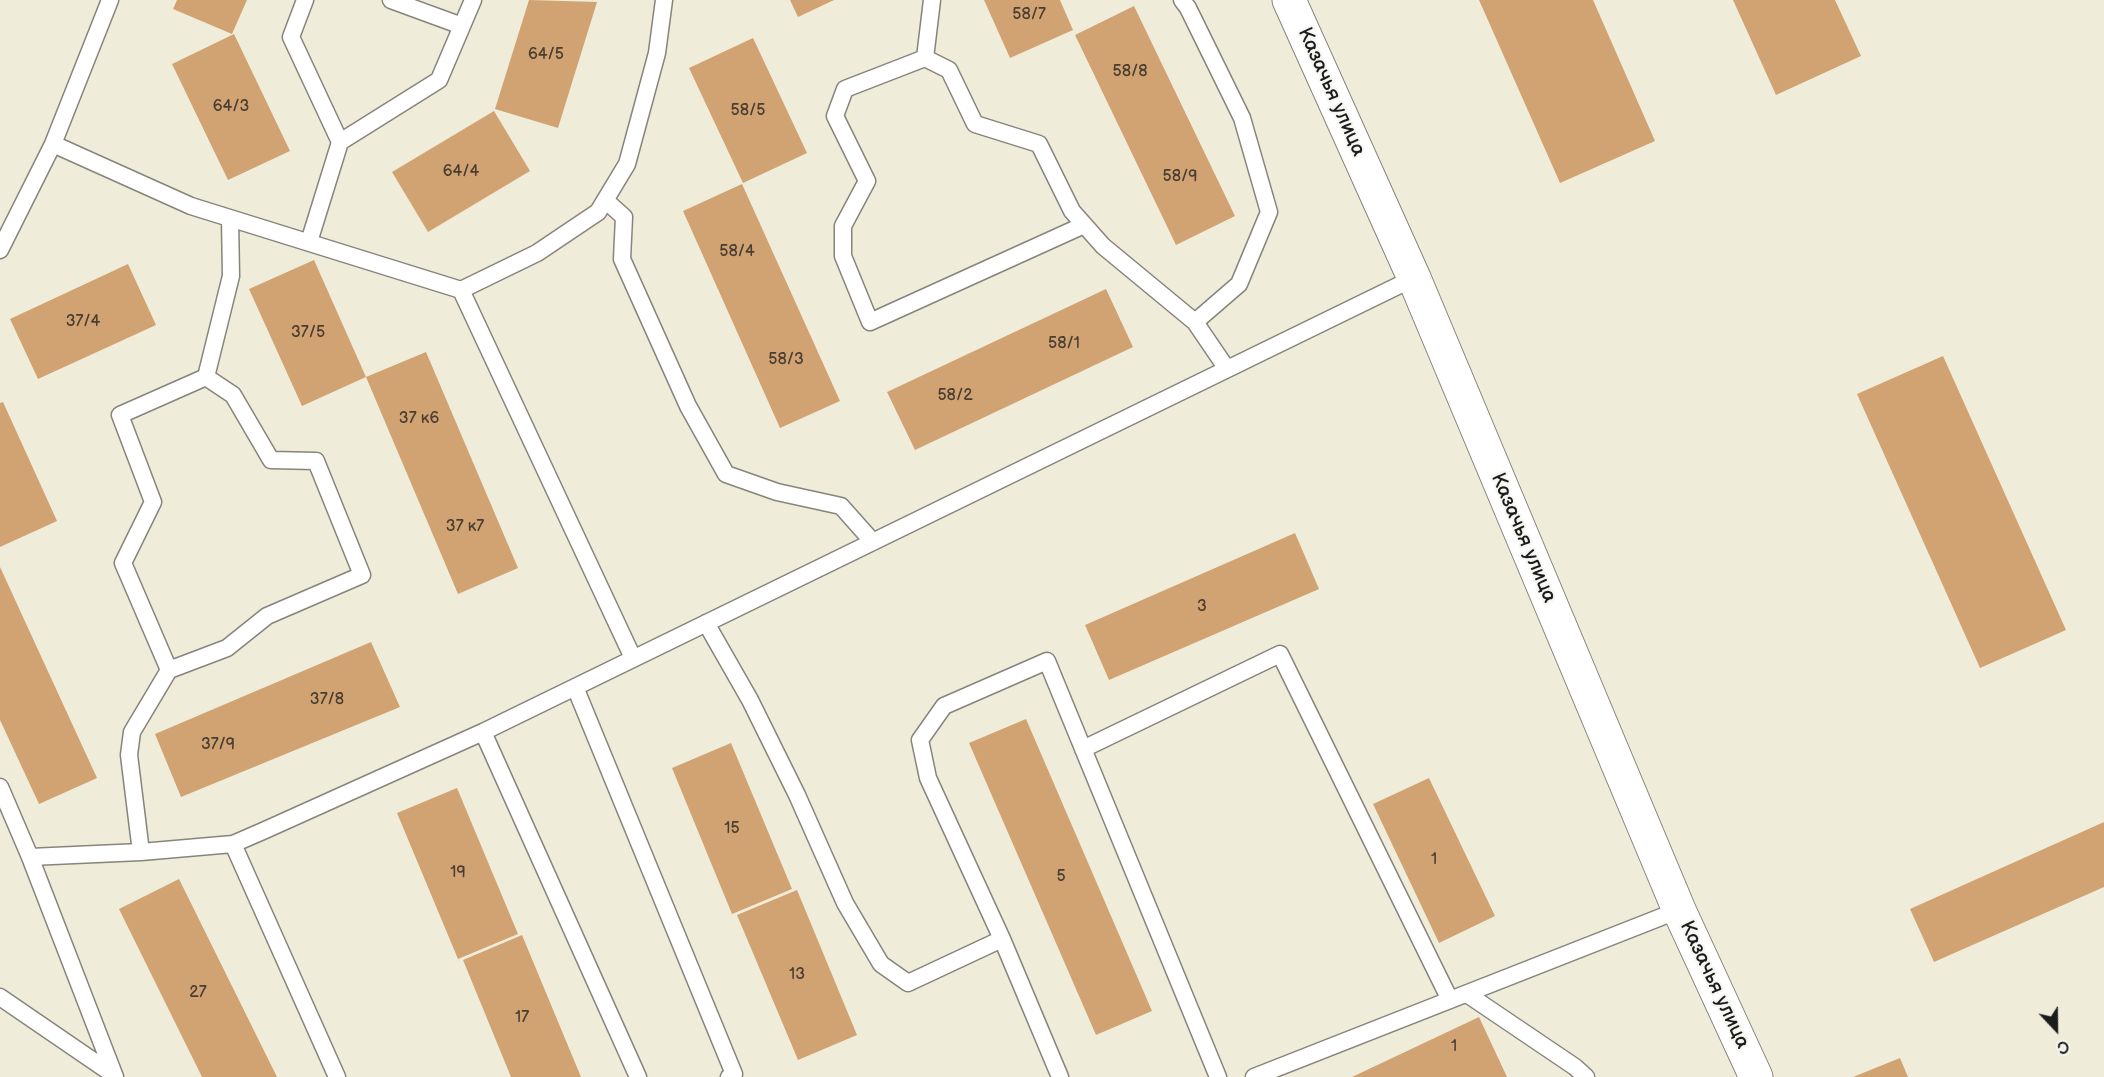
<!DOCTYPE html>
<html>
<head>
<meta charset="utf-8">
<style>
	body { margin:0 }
	#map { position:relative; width:2104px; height:1077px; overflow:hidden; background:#f0ecda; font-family:"Balsamiq Sans",sans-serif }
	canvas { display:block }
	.north { position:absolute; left:2026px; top:999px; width:60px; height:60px; -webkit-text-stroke:4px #f6f6f2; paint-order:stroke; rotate:158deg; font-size:16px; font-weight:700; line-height:24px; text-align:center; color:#1c1c1c }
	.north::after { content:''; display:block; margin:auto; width:21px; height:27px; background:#1c1c1c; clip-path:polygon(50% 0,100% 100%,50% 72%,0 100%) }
</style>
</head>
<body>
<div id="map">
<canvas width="2104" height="1077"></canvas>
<div class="north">С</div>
</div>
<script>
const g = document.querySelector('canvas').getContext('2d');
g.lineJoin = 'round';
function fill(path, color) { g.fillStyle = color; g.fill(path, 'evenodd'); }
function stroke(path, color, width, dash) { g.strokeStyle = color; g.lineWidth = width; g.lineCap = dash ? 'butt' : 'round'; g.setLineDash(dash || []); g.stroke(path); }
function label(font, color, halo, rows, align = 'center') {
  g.font = font + ' "Balsamiq Sans",sans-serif'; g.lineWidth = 4.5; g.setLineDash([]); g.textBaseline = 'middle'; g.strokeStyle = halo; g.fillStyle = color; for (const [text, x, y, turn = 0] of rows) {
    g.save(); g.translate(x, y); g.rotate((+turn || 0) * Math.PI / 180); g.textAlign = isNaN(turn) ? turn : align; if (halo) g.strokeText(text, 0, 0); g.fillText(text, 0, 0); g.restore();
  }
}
fill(new Path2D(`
	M177 0H247L232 34 173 9Z
	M529 0 597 2 558 128 495 109Z
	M790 0H834L798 17Z
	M984 0H1060L1073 30 1010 58Z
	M1479 0H1593L1655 141 1560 183Z
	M1733 0H1835L1861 56 1776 95Z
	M1134 6 1235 216 1176 245 1075 35Z
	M234 34 290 151 228 180 172 64Z
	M753 38 807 153 743 183 689 68Z
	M494 111 530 171 428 232 392 172Z
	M742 184 840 401 780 428 683 211Z
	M314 260 366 377 302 406 249 289Z
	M128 264 156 325 38 379 10 319Z
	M1106 289 1133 347 915 450 887 392Z
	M426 352 518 568 458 594 366 377Z
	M1943 356 2066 630 1980 668 1857 394Z
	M3 402 57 521 0 547V403Z
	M1295 533 1319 589 1109 680 1085 625Z
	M0 567 97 778 39 804 0 720Z
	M371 642 400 707 181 797 155 734Z
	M1026 719 1152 1011 1096 1035 969 743Z
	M731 743 792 889 732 914 672 768Z
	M1429 778 1495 916 1439 943 1373 804Z
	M457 788 518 934 458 959 397 813Z
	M2104 822V887L1934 962 1910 909Z
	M179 879 277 1077H202L119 909Z
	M797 890 857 1035 798 1060 737 915Z
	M522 935 581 1077H511L463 960Z
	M1479 1017 1507 1077H1352Z
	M1900 1058 1908 1077H1853Z`), '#d2a372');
const lane = new Path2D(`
	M305 0 291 37 340 142
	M391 0 462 26
	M1182 0 1188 8 1242 118 1269 212 1239 284 1195 322
	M925 58 932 0
	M53 144 191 206 461 290 537 253 598 212 627 164 657 53 664 0
	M605 200 624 217 622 259 688 406 726 474 777 492 841 506 873 542
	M1084 225 870 322 843 256V226L867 181 835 116 845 89 925 58 949 70 975 124 1039 144 1072 211 1103 246 1195 322 1227 369
	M309 242 340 142 439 80 473 0
	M0 250 53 144 110 0
	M461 290 633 658
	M206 377 233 395 271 460 316 461 362 575 267 616 227 648 169 670 123 563 153 502 120 415Z
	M206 377 231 276 230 219
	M706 623 750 700 797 795 845 903 881 964 908 983 1002 939 1060 1077
	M575 687 734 1074 729 1077
	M483 732 638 1077
	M1083 749 1280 654 1450 1000
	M0 787 30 857 115 1077
	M233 844 337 1077
	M141 852 129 755 132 732 169 670
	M30 857 141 852 233 844 263 831 483 732 1414 278
	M1002 939 928 778 920 740 944 706 1047 661 1218 1077
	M1467 994 1575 1067 1586 1077
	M0 997 114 1075
	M1254 1077 1679 910`);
const secondary = new Path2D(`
	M1289 0 1414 278 1679 910 1756 1077`);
stroke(lane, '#86847b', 19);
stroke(secondary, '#86847b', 35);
stroke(lane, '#fff', 16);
stroke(secondary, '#fff', 33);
label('16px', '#4a3e32', null, [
	["58/7",1029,15],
	["64/5",546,55],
	["58/8",1130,72],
	["64/3",231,107],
	["58/5",748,111],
	["64/4",461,172],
	["58/9",1180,177],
	["58/4",737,252],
	["37/4",83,322],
	["37/5",308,333],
	["58/1",1064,344],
	["58/3",786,360],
	["58/2",955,396],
	["37 к6",419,419],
	["37 к7",465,527],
	["3",1202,607],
	["37/8",327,700],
	["37/9",218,745],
	["15",732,829],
	["1",1434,860],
	["19",458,873],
	["5",1061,877],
	["13",797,975],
	["27",198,993],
	["17",522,1018],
	["1",1454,1047]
]);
label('20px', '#1c1c1c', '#f6f6f2', [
	["Казачья улица",1331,92,66],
	["Казачья улица",1523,538,67],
	["Казачья улица",1714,985,65]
]);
</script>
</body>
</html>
